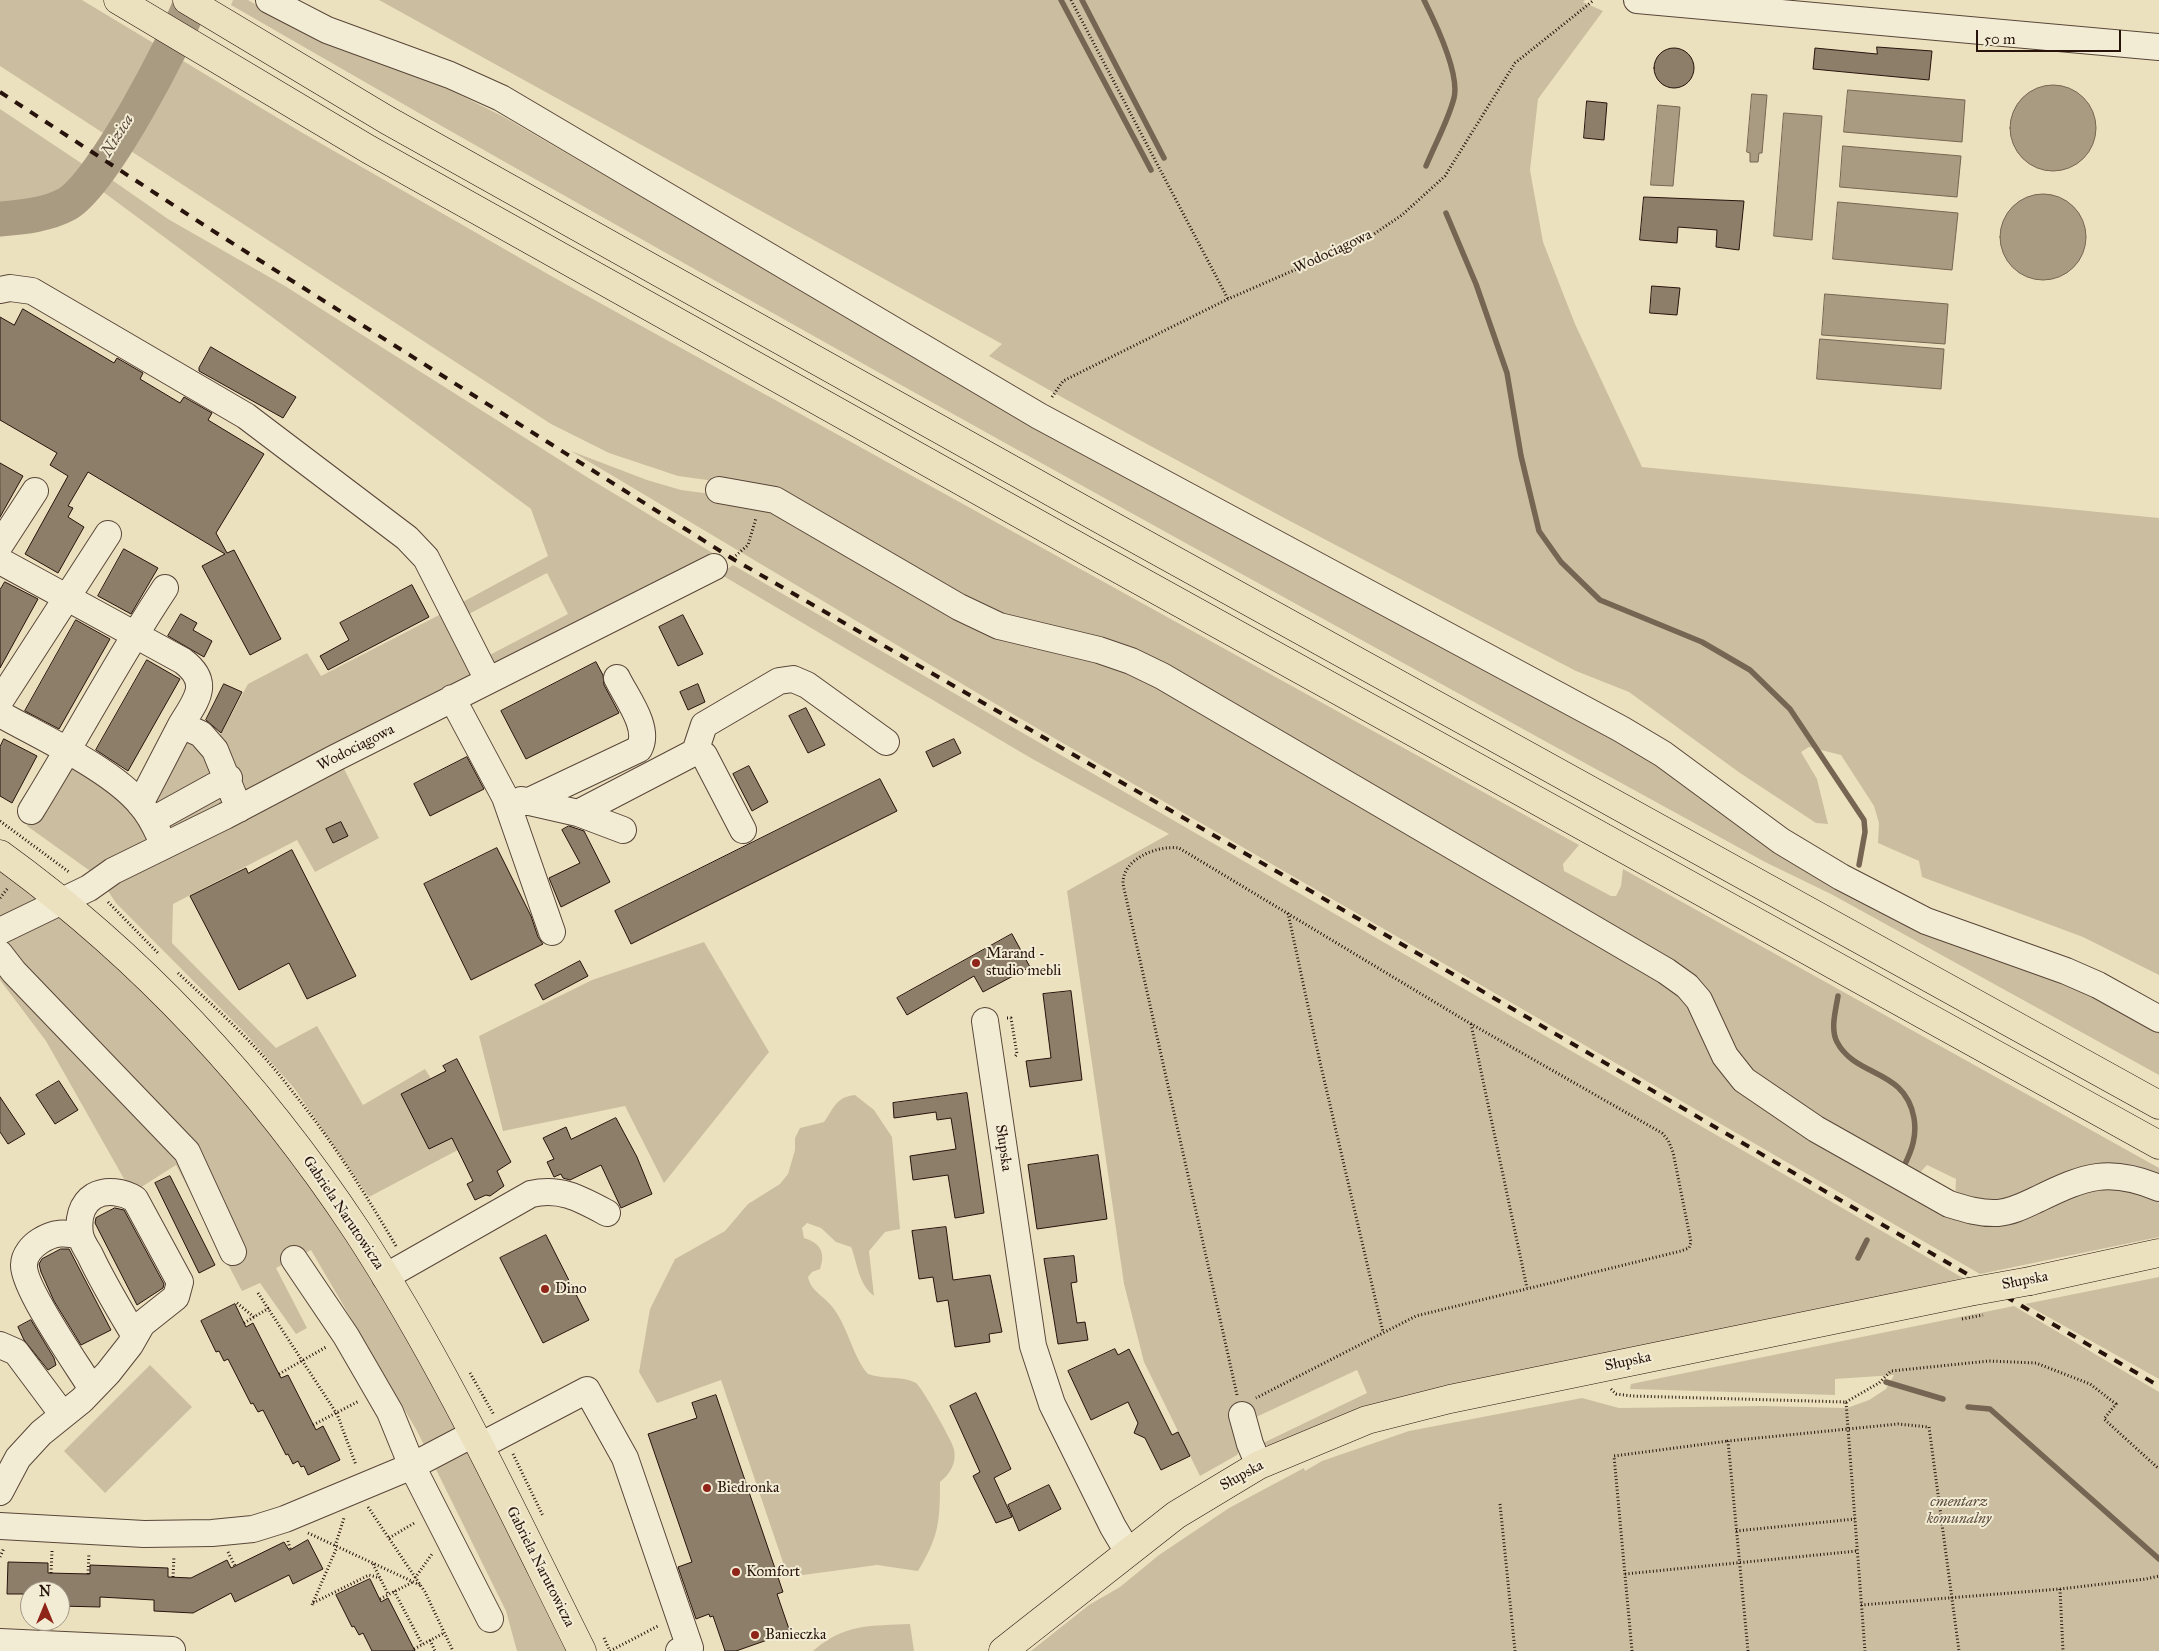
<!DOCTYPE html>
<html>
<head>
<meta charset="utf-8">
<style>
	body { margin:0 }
	#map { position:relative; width:2159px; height:1651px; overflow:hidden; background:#ece1be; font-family:"IM FELL Great Primer",serif }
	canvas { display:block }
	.north { position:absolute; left:20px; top:1581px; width:50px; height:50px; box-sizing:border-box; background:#f3ecd5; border:1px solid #a19585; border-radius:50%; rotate:0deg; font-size:14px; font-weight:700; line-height:20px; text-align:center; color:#27130c }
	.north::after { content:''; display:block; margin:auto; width:18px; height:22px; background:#8f2418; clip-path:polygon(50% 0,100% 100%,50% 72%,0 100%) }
	.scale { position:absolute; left:1976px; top:30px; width:145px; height:22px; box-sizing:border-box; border:2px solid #27130c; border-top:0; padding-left:6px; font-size:15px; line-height:18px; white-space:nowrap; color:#27130c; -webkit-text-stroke:4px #f3ecd5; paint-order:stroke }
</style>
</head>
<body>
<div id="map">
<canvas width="2159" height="1651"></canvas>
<div class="north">N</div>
<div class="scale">50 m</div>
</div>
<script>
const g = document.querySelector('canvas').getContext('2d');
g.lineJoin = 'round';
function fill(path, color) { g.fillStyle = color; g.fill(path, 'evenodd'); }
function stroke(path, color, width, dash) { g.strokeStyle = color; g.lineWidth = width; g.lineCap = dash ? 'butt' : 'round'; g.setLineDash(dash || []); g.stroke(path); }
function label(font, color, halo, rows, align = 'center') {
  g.font = font + ' "IM FELL Great Primer",serif'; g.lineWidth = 4; g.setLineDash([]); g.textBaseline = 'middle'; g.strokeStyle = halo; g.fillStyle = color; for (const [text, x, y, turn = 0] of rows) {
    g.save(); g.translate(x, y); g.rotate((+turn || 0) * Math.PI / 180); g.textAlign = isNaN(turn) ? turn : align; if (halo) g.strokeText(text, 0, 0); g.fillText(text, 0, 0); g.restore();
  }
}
fill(new Path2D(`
	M0 0H82L301 132 553 277 1579 845 1563 864 1564 871 1611 896H1616L1621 886 1623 869 2159 1168V1180L2008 1202 1955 1198 1956 1179 1927 1165 1917 1176 1745 1071 1708 1001 1307 753 1023 627 758 487 678 476 609 453 551 424 0 66Z
	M233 0H248L288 23 450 90 504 117 841 313 1632 748 1652 762 2151 1028 2159 1033V1075L1831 894 1765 862C1252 580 738 298 231 5Z
	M379 0H1585L1583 2 1603 11 1538 99 1530 170 1543 242 1575 324 1642 467 2159 518V975L2083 937 1922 877 1919 861 1878 843 1879 823 1874 806 1841 755 1809 747 1801 752 1817 779 1828 824 1816 823 1740 773 1629 692 1576 671C1379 568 1182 466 989 356L1002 344Z
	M0 109 87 167C62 199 39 204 0 207Z
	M112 180 168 219 285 286 590 479 716 555 491 671 484 658 568 614 547 573 465 616 459 604 548 556 531 509 102 191Z
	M571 451 647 480 681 490 750 499 956 612 1125 665 1687 995 1723 1065 1952 1212 2086 1185 2159 1195V1237L1980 1274 1016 716Z
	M733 565 1963 1278 1744 1326 1274 1447 1261 1444 1367 1393 1357 1370 1254 1418 1237 1455 1200 1476 1144 1362 1124 1284 1067 891 1169 834 1029 757 720 574Z
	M443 613 477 678 93 873 27 826 67 761 153 806 186 742 209 755 248 684 307 653 321 676Z
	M341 763 379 838 315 872 297 840 173 904 172 943 276 1048 317 1026 363 1105 425 1069 471 1143 369 1197 294 1088 246 1034 116 903 108 891 130 875Z
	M0 871 39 901 0 920Z
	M61 915 123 970 236 1086 348 1237 421 1358 571 1651H517L506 1611 417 1431 311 1250 276 1268 307 1328 296 1334 260 1283 242 1291 176 1165 132 1193 46 1041 0 980V945Z
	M704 942 769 1052 664 1183 625 1106 503 1131 479 1036 592 980Z
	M855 1095 874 1110 892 1137 900 1229 885 1232 869 1251 874 1296C858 1283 858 1265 851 1247L836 1242 821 1228 807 1223 802 1228 804 1238C820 1243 826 1252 820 1269L812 1272 808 1277C811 1292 826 1297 834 1309 849 1330 853 1357 868 1374 884 1380 901 1375 916 1383 921 1386 953 1442 954 1449 957 1463 950 1474 940 1482 940 1522 939 1536 918 1571L877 1565 788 1577 721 1380 657 1403 639 1372 650 1309 675 1259 725 1231 748 1204 780 1184 788 1174 795 1150V1138L800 1128 824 1122C834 1108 836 1097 855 1095Z
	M2159 1277V1379L2025 1304Z
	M2014 1306 2159 1392V1651H1031L1089 1605 1120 1587 1159 1555 1229 1508 1304 1468 1305 1471 1322 1461 1409 1431 1582 1398 1619 1408 1764 1406 1847 1408 1869 1400 1886 1389 1894 1375 1835 1379V1395L1630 1389 1631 1384Z
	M150 1365 192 1407 105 1493 64 1451Z
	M910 1624 914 1651H813C845 1623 871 1626 910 1624Z`), '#cbbea0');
const water = new Path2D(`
	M2010 128a43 43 0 1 1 86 0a43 43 0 1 1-86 0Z
	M1848 90 1965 100 1962 142 1844 132Z
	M1752 94 1767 95 1762 153H1759L1758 162H1750V153L1747 152Z
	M1658 105 1680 107 1673 186 1651 185Z
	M1784 113 1822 116 1812 240 1774 236Z
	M1843 146 1961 156 1957 197 1840 187Z
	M2000 237a43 43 0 1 1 86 0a43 43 0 1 1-86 0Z
	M1838 202 1958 213 1952 270 1833 259Z
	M1825 294 1948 304 1945 344 1822 335Z
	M1820 339 1944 349 1941 389 1817 379Z`);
fill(water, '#a99b81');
stroke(water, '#756552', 1);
stroke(new Path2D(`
	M1061 0 1151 170
	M1082 0 1164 158
	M1424 0C1435 22 1460 74 1454 98 1448 121 1435 144 1426 166
	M1446 213 1476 284 1507 373 1521 456 1539 531 1561 562 1600 600 1702 642 1750 670 1790 709 1864 820 1865 832 1859 865
	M1838 996C1836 1009 1830 1029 1837 1042 1856 1078 1905 1068 1914 1118 1917 1136 1912 1150 1904 1166
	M1858 1258 1867 1240
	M1886 1382 1943 1399
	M1968 1407 1990 1409 2159 1559`), '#756552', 5.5);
stroke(new Path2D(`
	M0 219C22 217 47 215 67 204 103 183 176 42 192 0`), '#a99b81', 35);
const building = new Path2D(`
	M1877 47 1932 51 1929 80 1813 69 1815 48 1877 54Z
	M1654 68a20 20 0 1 1 40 0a20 20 0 1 1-40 0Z
	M1587 101 1607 103 1604 140 1584 138Z
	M1644 197 1744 201 1739 250 1716 247 1717 230 1678 227 1677 243 1640 240Z
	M1652 286 1680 288 1677 315 1650 313Z
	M23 309 114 363 117 358 143 373 140 379 180 403 184 397 212 413 208 420 264 454 216 533 227 553 234 550 281 639 250 655 202 566 225 554 88 472 68 506 73 508 68 517 84 527 58 573 25 554 68 476 50 465 57 453 0 420V317L14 325Z
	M211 347 296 397 283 418 199 371V368Z
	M0 463 23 476 0 517Z
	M124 549 158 568 131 614 98 596Z
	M5 582 38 599 0 668V590Z
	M412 585 429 617 328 670 320 656 349 640 340 623Z
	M181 614 197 623 193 630 212 641 204 657 168 636Z
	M683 615 703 654 678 666 659 627Z
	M76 620 110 639 59 729 25 711Z
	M147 660 180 679 128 771 96 750Z
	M596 662 603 675 604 685 619 713 526 759 501 711Z
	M224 684 242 692 221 733 206 720Z
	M698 684 705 702 688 710 680 692Z
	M806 708 825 745 808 753 789 716Z
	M4 739 37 756 12 803 0 796V747Z
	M954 739 961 753 933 767 926 752Z
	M467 757 484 789 430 816 414 784Z
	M749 766 768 802 752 811 733 774Z
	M880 779 897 811 631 944 615 911Z
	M341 822 348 836 333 843 326 829Z
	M569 826 584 831 610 882 561 907 549 878 580 863 562 830Z
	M497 848 531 916 538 937 543 944 471 980 424 884Z
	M292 850 356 976 307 999 289 963 239 990 190 896 246 868 248 873Z
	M1012 934 1030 967 983 992 974 976 907 1015 897 998Z
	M580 961 588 976 543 1000 535 985Z
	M1071 991 1082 1080 1030 1087 1026 1061 1051 1058 1043 994Z
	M457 1059 511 1162 497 1171 504 1186 490 1196 486 1195 475 1200 467 1184 473 1181 452 1138 429 1149 401 1094 446 1071 443 1066Z
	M59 1081 78 1110 55 1124 36 1095Z
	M967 1093 984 1213 955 1218 948 1175 913 1180 910 1156 956 1149 951 1118 937 1120 936 1112 894 1118 893 1103Z
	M0 1097 25 1134 8 1144 0 1132Z
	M616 1118 637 1157 652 1194 621 1208 601 1165 570 1180 563 1178 561 1174 554 1177 547 1162 554 1159 543 1138 566 1127 571 1139Z
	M1098 1155 1107 1219 1037 1229 1028 1165Z
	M170 1176 215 1265 199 1273 155 1183Z
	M115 1208 124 1210 164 1284 163 1288 137 1305 95 1223 96 1218Z
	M946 1227 953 1280 990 1275 1002 1332 989 1334 990 1342 955 1347 948 1300 937 1302 933 1277 919 1279 912 1231Z
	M546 1235 589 1320 543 1343 500 1258Z
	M61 1249H69L111 1330 81 1345 54 1301 41 1272 39 1264 42 1259Z
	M1074 1256 1077 1282 1071 1283 1077 1323 1085 1322 1088 1340 1058 1344 1044 1259Z
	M235 1304 246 1327 253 1323 281 1378 288 1375 316 1430 323 1426 340 1460 308 1475 304 1466 301 1467 298 1461 293 1464 288 1454 286 1455 263 1410 258 1412 253 1403 251 1404 228 1359 224 1361 219 1351 216 1352 201 1321Z
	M31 1320 54 1358 56 1365 48 1370 24 1340 18 1327Z
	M1115 1349 1118 1355 1129 1349 1172 1435 1178 1432 1190 1456 1161 1470 1145 1438 1134 1433 1138 1423 1128 1402 1091 1420 1068 1371Z
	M976 1393 1011 1469 994 1478 1012 1517 996 1523 973 1476 980 1472 950 1406Z
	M716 1395 783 1592 777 1594 790 1632 736 1651H725L713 1616 710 1617 709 1614 696 1619 678 1567 692 1562 648 1434 697 1418 692 1403Z
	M1049 1485 1061 1509 1019 1531 1008 1505Z
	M308 1540 323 1569 293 1584 289 1575 235 1602 231 1593 193 1613 154 1611V1600L100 1597V1607L60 1606V1591H29V1594H7L8 1562 48 1563V1573L90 1574V1565L168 1568V1577L191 1578 227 1560 231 1568 284 1542 289 1550Z
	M370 1579 381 1602 388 1598 415 1651H372L363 1633 359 1635 354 1626 352 1627 336 1595Z`);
fill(building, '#8d7e69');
stroke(building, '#27130c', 1);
const minor = new Path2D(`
	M269 0 327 30 450 75 501 98 1039 416 1621 729 1663 754 1781 841 1841 877 1926 921 2066 971 2098 985 2159 1019
	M1637 0 2159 47
	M0 290 10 288 32 291 246 416 407 538 426 558 488 680
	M719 490 775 500 959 607 999 626 1099 650 1131 661 1162 676 1666 971 1687 986 1699 1000 1725 1056 1744 1080 1816 1129 1949 1204C1965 1209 1981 1214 1998 1213 2012 1212 2025 1205 2038 1199 2085 1176 2109 1167 2159 1188
	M0 545 35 491
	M0 561 183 661C212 683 196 700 181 725L201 734 215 750 239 809
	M452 698 505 797 552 932
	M0 701 108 534
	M0 714C41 737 113 770 141 805 152 817 157 831 164 845
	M695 752 704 755 743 830
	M521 800 578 813 623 830
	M527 802 639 749C651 728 626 697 617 678
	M140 804 181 725
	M31 811C77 737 117 660 165 588
	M578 813 695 752 704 725 779 681 793 679 807 685 886 742
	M153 820 229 778
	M0 931 89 888 113 871 225 816 335 758 714 567
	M0 954 14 972 187 1152 233 1252
	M985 1021 1033 1346 1052 1404 1113 1527 1128 1552
	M80 1236C65 1232 54 1232 40 1241 32 1246 24 1255 24 1265 23 1288 78 1366 92 1389
	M294 1259 346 1336 390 1412 412 1466 490 1619
	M385 1277 531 1194C561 1187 581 1199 607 1213
	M0 1345 16 1352 63 1415
	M1242 1415 1250 1444 1259 1465
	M480 1446 587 1390 625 1458 690 1648 679 1651
	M0 1492 18 1458 41 1433 82 1400 108 1373 130 1345 142 1324 176 1297 180 1282 135 1199C123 1192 107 1189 94 1196 81 1204 78 1220 80 1234 81 1241 86 1248 90 1255 103 1283 119 1309 135 1336
	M0 1526 144 1534 212 1533 253 1529 285 1519 412 1466 473 1434
	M0 1642 172 1650`);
const major = new Path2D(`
	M0 854C141 956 261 1086 357 1231 444 1364 511 1509 582 1651
	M2030 1281 2159 1253
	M1003 1651 1176 1515 1259 1465 1367 1420 1450 1399 1969 1292`);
const highway = new Path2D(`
	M118 0 368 149 1097 557 2159 1145
	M187 0 387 120 1116 528 2159 1105`);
stroke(minor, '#584638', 28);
stroke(major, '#27130c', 29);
stroke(highway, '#27130c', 29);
stroke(new Path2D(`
	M1071 0 1228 299
	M1052 397 1063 381 1228 299 1368 238 1402 215 1445 176 1515 63 1594 0
	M733 558 748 545 756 518
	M0 821 69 872
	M0 898 8 888
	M108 902 158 953
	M1288 913 1320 1062 1383 1332
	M178 973C218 1010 259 1047 292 1091 331 1139 365 1193 396 1246
	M1007 1018H1011L1017 1054 1014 1058
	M1471 1024 1527 1288
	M258 1293 337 1414 356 1465
	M237 1303 254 1317
	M1962 1319 1983 1315
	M244 1323 269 1308
	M470 1373 494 1415
	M279 1374 326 1347
	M1611 1389 1616 1394 1632 1396 1846 1402 1865 1651
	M1237 1395 1123 884C1122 859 1157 845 1179 848L1466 1021 1662 1133 1668 1140 1673 1152 1691 1242 1689 1248 1681 1251 1416 1316 1256 1398
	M1846 1402 1879 1383 1891 1371 1989 1361 2036 1363 2090 1384 2116 1404 2104 1419 2159 1469
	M313 1425 359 1401
	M513 1454 543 1516
	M1500 1504 1515 1651
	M368 1507 425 1592 453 1651
	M1736 1531 1855 1519
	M308 1533 420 1585
	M389 1538 416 1522
	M288 1541 290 1549
	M335 1546 344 1518
	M228 1552 235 1566
	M0 1557 4 1548
	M373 1564 388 1594
	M51 1573 52 1551
	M88 1574 89 1553
	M1625 1574 1857 1551
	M173 1577 174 1556
	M415 1578 432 1554
	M2060 1589 2063 1651
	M394 1591 422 1644
	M380 1599 413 1582
	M313 1603 369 1575 380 1578
	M312 1605 337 1547
	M1861 1605 2060 1589 2146 1579 2159 1576
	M604 1638 610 1651
	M430 1640 435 1651
	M414 1649 444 1633
	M610 1651 658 1626
	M1632 1651 1614 1456 1728 1441
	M1748 1651 1728 1441 1898 1424 1929 1427 1959 1651`), '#27130c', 3, [1, 2.5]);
stroke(minor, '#f3ecd5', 26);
stroke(major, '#ece1be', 28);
stroke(highway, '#ece1be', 28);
stroke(new Path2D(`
	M0 92 210 229 733 559 1302 886 2159 1386`), '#27130c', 4, [9, 9]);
const majorBridge = new Path2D(`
	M1969 1292 2030 1281`);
stroke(majorBridge, '#27130c', 29, []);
stroke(majorBridge, '#ece1be', 28);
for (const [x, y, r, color] of [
	[976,963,5,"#8f2418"],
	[545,1289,5,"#8f2418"],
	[707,1488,5,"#8f2418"],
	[736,1572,5,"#8f2418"],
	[755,1635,5,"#8f2418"]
]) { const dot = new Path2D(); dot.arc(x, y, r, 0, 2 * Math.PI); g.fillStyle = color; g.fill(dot); stroke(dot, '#f3ecd5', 2); }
label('15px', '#27130c', '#f3ecd5', [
	["Wodociągowa",1333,252,-25],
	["Wodociągowa",356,748,-27],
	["Słupska",1003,1148,82],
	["Gabriela Narutowicza",343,1213,56],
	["Słupska",2025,1281,-11],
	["Słupska",1628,1362,-12],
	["Słupska",1242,1476,-29],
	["Gabriela Narutowicza",540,1567,63]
]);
label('15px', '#27130c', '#f3ecd5', [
	["Marand -",986,954],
	["studio mebli",986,971],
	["Dino",555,1289],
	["Biedronka",717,1488],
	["Komfort",746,1572],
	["Banieczka",765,1635]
], 'left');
label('italic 15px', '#604f40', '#f3ecd5', [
	["cmentarz",1959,1502],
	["komunalny",1959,1519]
]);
label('italic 16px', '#5b493b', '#f3ecd5', [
	["Nizica",118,136,-58]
]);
</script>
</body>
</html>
